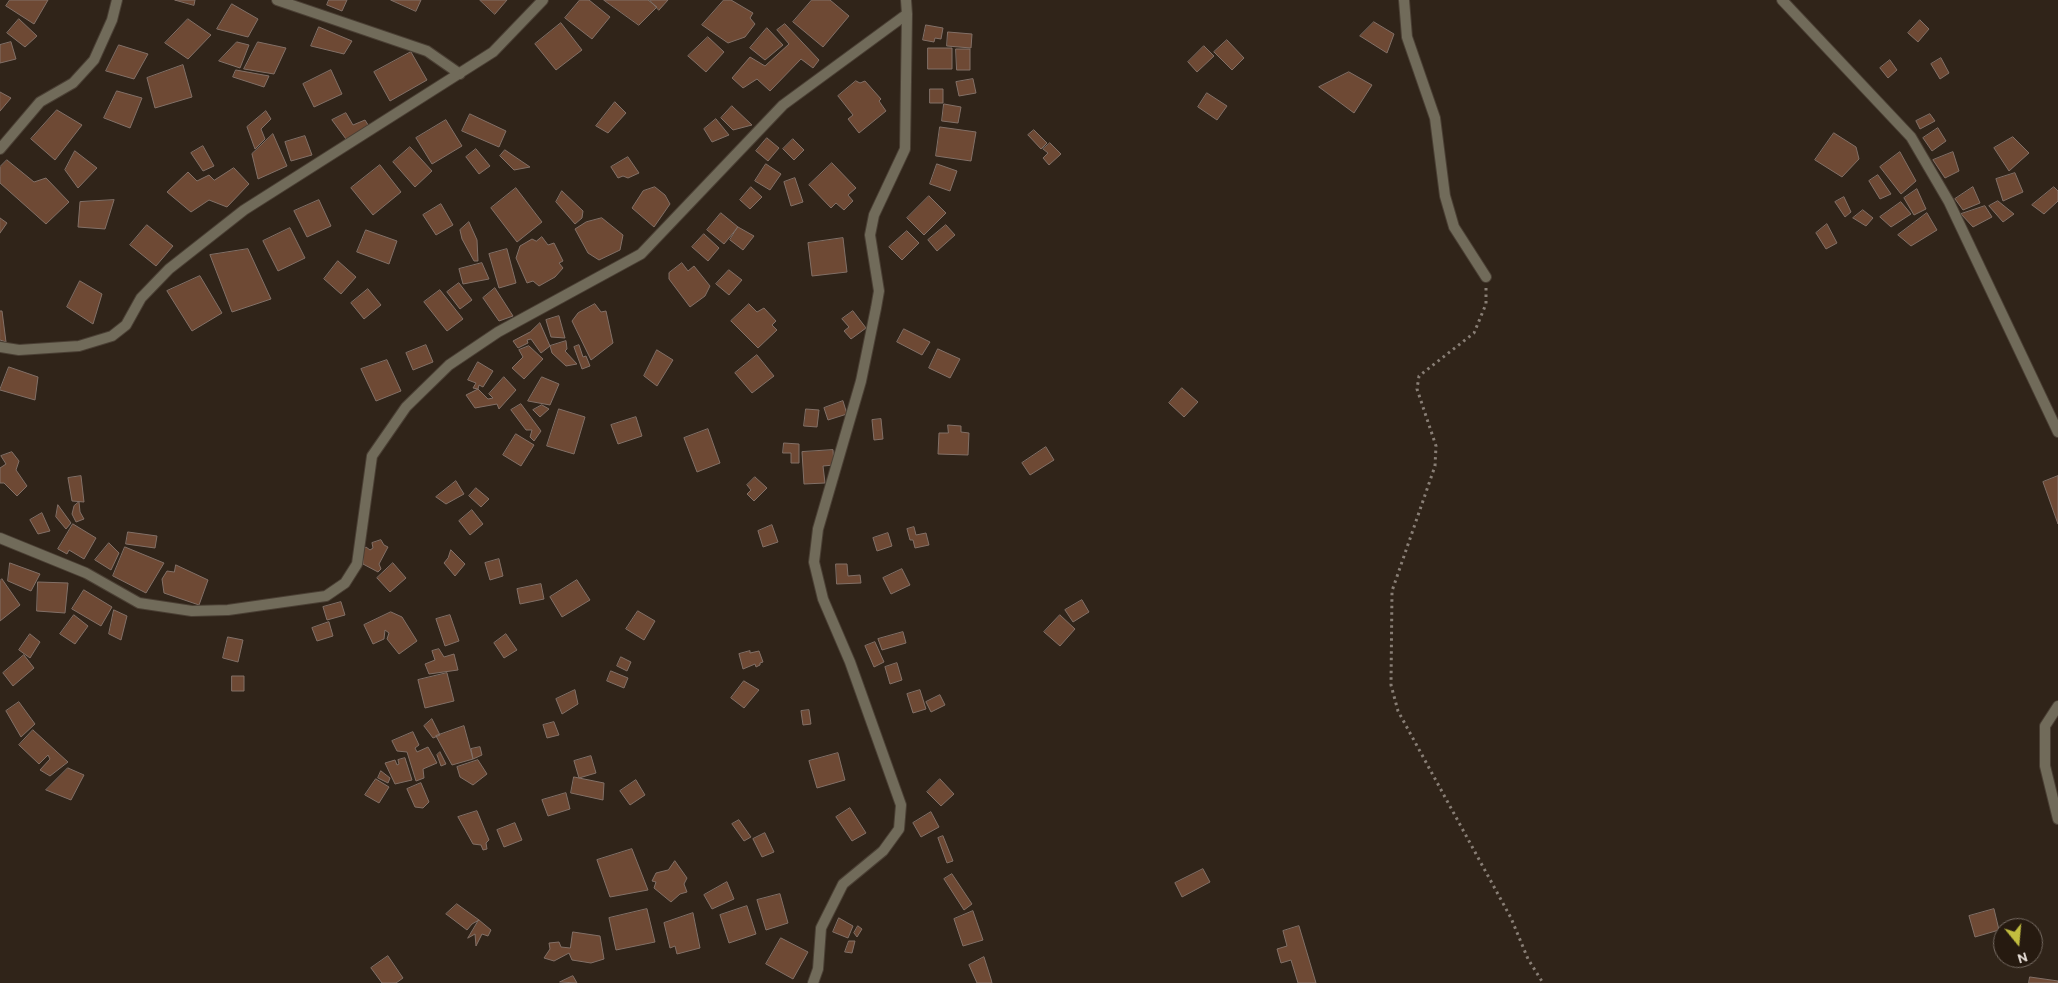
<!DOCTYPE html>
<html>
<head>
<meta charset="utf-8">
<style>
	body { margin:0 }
	#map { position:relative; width:2058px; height:983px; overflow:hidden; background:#302419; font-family:Overpass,sans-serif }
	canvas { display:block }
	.north { position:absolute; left:1993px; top:918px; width:50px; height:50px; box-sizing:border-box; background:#261a10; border:1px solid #756a62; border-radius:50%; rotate:163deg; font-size:14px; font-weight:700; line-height:20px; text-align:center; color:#ebe3dc }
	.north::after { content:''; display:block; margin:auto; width:18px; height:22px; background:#c2bd3f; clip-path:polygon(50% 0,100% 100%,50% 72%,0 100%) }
</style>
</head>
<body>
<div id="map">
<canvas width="2058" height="983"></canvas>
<div class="north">N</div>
</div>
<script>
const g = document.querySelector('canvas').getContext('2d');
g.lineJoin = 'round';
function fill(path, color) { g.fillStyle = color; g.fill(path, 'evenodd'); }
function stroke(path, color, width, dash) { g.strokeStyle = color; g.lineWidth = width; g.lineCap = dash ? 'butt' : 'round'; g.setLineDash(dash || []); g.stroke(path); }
const building = new Path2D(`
	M10 0H48L34 24 6 6Z
	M175 0H195L194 5Z
	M329 0H347L342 11 327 5Z
	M391 0H421L416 11Z
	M480 0H507L495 14Z
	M580 0H589L610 17 592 39 565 18Z
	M604 0H648L657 7 639 25Z
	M650 0H668L659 10Z
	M724 0H731L753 13 750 18 755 24 745 37 728 43 702 25Z
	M812 0H830L849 16 823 47 793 22Z
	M232 4 258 19 248 37 217 29Z
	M19 19 37 36 25 47 7 33Z
	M188 19 211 35 188 59 165 43Z
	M1920 20 1929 29 1918 42 1908 33Z
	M1374 22 1394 34 1387 53 1360 36Z
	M561 23 582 50 556 70 535 44Z
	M785 24 819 60 813 68 801 59 770 91 757 79 743 88 732 78 750 57 765 66 789 44 777 30Z
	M926 25 943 28 941 39 935 38 934 42 923 40Z
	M319 27 352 41 344 54 311 46Z
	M767 28 783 45 765 60 750 48Z
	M948 32 972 34 971 48 947 46Z
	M708 37 724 52 706 72 688 56Z
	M1227 40 1244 58 1232 70 1214 52Z
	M11 42 16 59 0 63V45Z
	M237 42 249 45 240 68 219 61Z
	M258 42 286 48 274 74 244 69Z
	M119 45 148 54 134 79 106 71Z
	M1204 46 1214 56 1197 72 1188 62Z
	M928 48H952V69H928Z
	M956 49H970V70H957Z
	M411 52 427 80 390 101 374 72Z
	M1941 58 1949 73 1940 79 1931 64Z
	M1890 60 1897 70 1888 78 1880 68Z
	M183 65 192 97 155 108 147 78Z
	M236 70 269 76 264 87 233 77Z
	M331 70 342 94 314 107 303 84Z
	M1349 72 1372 85 1354 113 1319 87Z
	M973 79 976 93 959 96 956 82Z
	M856 81 860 83 865 81 881 99 879 101 886 111 859 133 848 119 853 115 838 96Z
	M930 89H943V103H930Z
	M117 91 142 98 130 128 104 118Z
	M0 92 11 98 0 111Z
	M1207 93 1227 106 1217 120 1198 107Z
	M615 102 626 113 608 133 596 126Z
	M944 104 961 107 958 123 942 121Z
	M732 106 752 125 733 130 721 118Z
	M57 110 82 125 55 160 31 139Z
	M266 111 271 119 261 129 265 139 255 149 247 127Z
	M346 113 353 125 365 120 370 128 346 139 332 120Z
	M470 114 506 131 499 147 462 131Z
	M1930 114 1935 121 1920 129 1916 121Z
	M716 119 729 135 712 142 704 129Z
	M446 120 462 146 432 164 416 138Z
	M940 127 976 132 971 161 936 156Z
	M1938 128 1946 141 1932 151 1923 138Z
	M1034 130 1047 143 1041 149 1028 135Z
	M1834 133 1856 147 1859 159 1842 177 1815 160Z
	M273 134 287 166 258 179 252 154Z
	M305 136 312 155 291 161 285 142Z
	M2013 137 2029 153 2009 171 1994 148Z
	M767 138 779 148 768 161 756 151Z
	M793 139 804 150 794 160 783 149Z
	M1050 143 1061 154 1049 165 1043 158 1048 153 1043 149Z
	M203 146 214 166 203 171 191 153Z
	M410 147 432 171 415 187 393 162Z
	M476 149 490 166 479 174 466 157Z
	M505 150 530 167 514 170 500 156Z
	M75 151 97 168 78 188 65 170Z
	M1900 152 1916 181 1901 194 1880 167Z
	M1953 152 1959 171 1945 178 1933 160Z
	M628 157 639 173 628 178 623 176 618 178 611 167Z
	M7 160 34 182 46 178 69 202 46 224 0 183V167Z
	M832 163 856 188 848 195 853 201 844 210 836 203 831 208 809 185Z
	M766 164 781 174 770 190 755 181Z
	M937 164 957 171 950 191 930 184Z
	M380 165 401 192 373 215 351 188Z
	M234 168 249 184 227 207 209 200 191 212 167 192 188 172 197 181 209 175 214 180Z
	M2015 173 2023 192 2003 201 1996 179Z
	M1878 175 1891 194 1880 199 1869 181Z
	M795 178 803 202 791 206 784 182Z
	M655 187 665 195 670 204 654 227 632 208 643 191Z
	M751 187 762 197 750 209 740 200Z
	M1973 187 1980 203 1963 210 1955 199Z
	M2054 187 2058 191V201L2044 214 2032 205Z
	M516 188 542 222 517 242 491 208Z
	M1917 189 1926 209 1914 215 1904 198Z
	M562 191 583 211 582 218 575 224 556 202Z
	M929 196 946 213 924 235 907 218Z
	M1844 197 1851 212 1845 217 1835 202Z
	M114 200 105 229 78 227 80 202Z
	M319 200 331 226 307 237 294 211Z
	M1998 201 2014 214 2003 222 1989 206Z
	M1901 202 1911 214 1891 227 1880 217Z
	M441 204 453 225 436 235 423 215Z
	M1985 206 1992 217 1973 227 1961 214Z
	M1863 210 1873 218 1866 226 1853 218Z
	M721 213 738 227 724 244 707 230Z
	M1927 213 1937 230 1911 246 1898 235Z
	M0 218 7 223 0 233Z
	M602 218 623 235 620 250 599 260 588 253 575 229 586 222Z
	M469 222 477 240 478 261H474L462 239 460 230Z
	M1827 224 1837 243 1826 249 1816 233Z
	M147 225 173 246 156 266 130 245Z
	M946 225 955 235 937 251 928 240Z
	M738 227 754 236 743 250 730 240Z
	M290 228 305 258 278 271 263 241Z
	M366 230 397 241 389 264 357 252Z
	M907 231 919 243 902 260 889 247Z
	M704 234 719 248 708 261 692 247Z
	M542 237 548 245 554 243 563 261 559 263 563 268 555 277 539 286 533 281 527 283 516 258 520 246 532 239 536 241Z
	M843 238 847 272 812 276 808 243Z
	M248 249 271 299 232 312 210 255Z
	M507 249 516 283 499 288 489 254Z
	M338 261 356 277 341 294 324 279Z
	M482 263 489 279 463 284 459 269Z
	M682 263 688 271 694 266 710 286 705 296 690 307 669 279V273Z
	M729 270 742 280 729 295 716 284Z
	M200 276 222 313 192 331 167 291Z
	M80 281 102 294 93 324 67 307Z
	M459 283 472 300 460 309 447 292Z
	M495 288 513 316 499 321 483 298Z
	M368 289 381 305 364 319 351 303Z
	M440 290 463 319 447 331 424 302Z
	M595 304 601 312 606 311 613 343 591 360 572 321 578 313Z
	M749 304 757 312 764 308 776 321 772 325 777 330 758 348 731 321Z
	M0 311H2L6 342 0 340Z
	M853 311 866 328 851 339 844 331 849 327 842 319Z
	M559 316 565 338 551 337 546 320Z
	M540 323 550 346 541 353 531 339 527 340 528 343 518 348 513 341 530 332Z
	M904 329 930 342 922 355 897 342Z
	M566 341 567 349 565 351 577 364 566 366 552 353 550 346Z
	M426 345 433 362 413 370 406 353Z
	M579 345 583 357 586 356 590 366 582 369 574 347Z
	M529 346 543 359 524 379 512 368 523 357 519 350Z
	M938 349 960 359 950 378 929 368Z
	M657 350 673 360 657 386 644 376Z
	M757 355 774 376 752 393 735 373Z
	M387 360 401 391 376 401 361 369Z
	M478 362 493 371 483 387 479 385 478 389 473 388 476 383 468 380Z
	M9 367 38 377 35 400 0 390Z
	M504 377 516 390 499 409 497 404 475 408 466 395 478 389 488 399 493 398 489 394Z
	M542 377 559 384 550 405 528 401Z
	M1182 388 1198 402 1184 417 1169 403Z
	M843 401 847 414 828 420 824 408Z
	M521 404 541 431 534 441 530 437 532 430H526L511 410Z
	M542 405 549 409 540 417 533 410Z
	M559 409 585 417 574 454 547 446Z
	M806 409 819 410 817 427 804 426Z
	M636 417 642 436 618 444 611 425Z
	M881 419 883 439 874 440 872 420Z
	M948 425 961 426V432L969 433 968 455 938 454 939 433H948Z
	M708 429 720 463 697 472 684 438Z
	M516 434 534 445 521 466 503 455Z
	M784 443 799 444V463H791V453H783Z
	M1046 447 1054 460 1030 475 1022 463Z
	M833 450 834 465 823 466 825 483 804 484 802 452Z
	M12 452 19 461 16 470 27 486 17 496 4 483H0V468L6 464 1 456Z
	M81 476 84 502 72 501 68 478Z
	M2058 476V524L2043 482Z
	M755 477 767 488 754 501 747 494 751 490 747 485Z
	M456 481 464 494 446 504 436 497Z
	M476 488 489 499 481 507 469 496Z
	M79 502 80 512 84 519 76 522 72 514 74 506Z
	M58 505 71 523 66 529 56 517Z
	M472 510 483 524 470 535 459 521Z
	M42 513 50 531 38 534 30 520Z
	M73 524 96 538 84 559 69 550 67 554 58 549Z
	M772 525 778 542 763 547 758 531Z
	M914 527 916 535 926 533 929 545 915 548 913 540H910L907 529Z
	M128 532 157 536 155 548 126 544Z
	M888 533 892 546 877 551 873 538Z
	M381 540 384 545 388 547 379 564 381 569 378 572 363 564V556L360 552 366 547 370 550 373 548 372 543Z
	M109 543 119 553 111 570 95 560Z
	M125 547 164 563 146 593 113 576Z
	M451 550 465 564 455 576 444 563 448 558Z
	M499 559 503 576 490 580 485 563Z
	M10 563 40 574 31 591 8 581Z
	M393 563 406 578 390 592 377 578Z
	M836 564H847L848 576 860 575 861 583 837 584Z
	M176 565 208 580 199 605 164 593 162 579 167 571 174 572Z
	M902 569 910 585 891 594 883 578Z
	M2 579 20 605 0 621V581Z
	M577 580 590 600 562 617 550 597Z
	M38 582 68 583 65 613 37 611Z
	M541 584 544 599 520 604 517 589Z
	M84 590 112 607 101 626 72 609Z
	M1082 600 1089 612 1073 622 1065 610Z
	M341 602 345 615 327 620 323 607Z
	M114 610 127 616 121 640 109 634Z
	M638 611 655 621 644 640 626 629Z
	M391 612 402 617 417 641 399 654 387 639 389 633 385 630 384 639 373 644 364 625Z
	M74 615 88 626 75 644 60 634Z
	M450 615 459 641 445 646 436 619Z
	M1060 615 1075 629 1060 646 1044 632Z
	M329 622 333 636 317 641 312 628Z
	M903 632 906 643 882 650 878 639Z
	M30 634 40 642 30 658 19 650Z
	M506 634 517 650 504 658 494 643Z
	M228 637 243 640 238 662 223 658Z
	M875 642 884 662 874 667 865 646Z
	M439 649 444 657 454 654 458 670 429 674 425 664 435 660 432 651Z
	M750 651V653L759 651 763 662 760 663V665L756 667 755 664 743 669 739 654Z
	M24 655 34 668 13 686 3 673Z
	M621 657 631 662 627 671 617 666Z
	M897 663 902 680 890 684 885 667Z
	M611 671 628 678 624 688 607 681Z
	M447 673 454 701 425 708 418 680Z
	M232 676H244V691H232Z
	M744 681 759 690 744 708 731 698Z
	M575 690 578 704 562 714 556 699Z
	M920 690 926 709 913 713 907 694Z
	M940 695 945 705 931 712 926 702Z
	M19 702 35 724 21 737 6 711Z
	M809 710 811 724 803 725 801 711Z
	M432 719 440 735 433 738 424 726Z
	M554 722 559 735 547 738 543 725Z
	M464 726 473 759 452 765 436 736Z
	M33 730 68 762 50 776 40 770 50 759 48 755 39 764 19 745Z
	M413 732 419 745 415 748 417 752 428 747 437 763 423 769 424 778 416 781 407 752 397 751 392 741Z
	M480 747 482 755 473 759 471 749Z
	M440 752 446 764 441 766 437 755Z
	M838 753 845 780 817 788 809 761Z
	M591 756 596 773 579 778 574 761Z
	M405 758 412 780 395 784 385 763 395 760 397 765 399 764 398 760Z
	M478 760 487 774 473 785 460 777 457 767Z
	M68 768 84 775 71 800 46 790Z
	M381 771 390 778 388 783 378 778Z
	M574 777 604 783 603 800 571 793Z
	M376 779 389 787 379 803 365 795Z
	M940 779 954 794 941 806 927 792Z
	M636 780 645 795 630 805 620 791Z
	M421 783 429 802 423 808 415 807 407 789Z
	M566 793 570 809 548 816 542 800Z
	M850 808 866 833 852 841 836 817Z
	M477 811 489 840 486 843 487 849 483 850 481 845 473 844 458 817Z
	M931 812 939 827 921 837 913 823Z
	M739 820 751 837 744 841 732 824Z
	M515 823 522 840 504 847 497 830Z
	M765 833 774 852 762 857 753 839Z
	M943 836 953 861 947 863 938 838Z
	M632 849 648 890 610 897 597 860Z
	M675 861 687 878 684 884 687 892 680 894 671 902 654 888 656 882 652 881 656 873 668 870Z
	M1203 869 1210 882 1182 897 1175 883Z
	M952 874 972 904 964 910 944 879Z
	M727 882 734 899 712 909 704 895Z
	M780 894 788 923 766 930 757 900Z
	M457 904 479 920 472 924 467 930 446 914Z
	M747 906 756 934 729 943 720 915Z
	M647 909 655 942 616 950 609 918Z
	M1994 909 1999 930 1975 937 1969 916Z
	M973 911 983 940 963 946 954 919Z
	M693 913 700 948 677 954 675 946 670 948 664 923Z
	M839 918 853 926 848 938 833 932Z
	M479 920 491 930 488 936 482 934 476 946 475 934 468 938Z
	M858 926 862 929 857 937 854 933Z
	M1299 926 1316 983H1298L1291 960 1281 963 1277 949 1287 946 1283 931Z
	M573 932 600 936 604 959 591 963 572 960 569 953 554 961 544 958 550 949 549 943 559 942 561 947 570 948Z
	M781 938 808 952 793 979 766 964Z
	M849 941H855L852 953 845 952Z
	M388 956 403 978 396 983H382L371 968Z
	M984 957 991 979 992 983H977L969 965Z
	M573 976 577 983 560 982Z
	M2030 977 2058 981V983H2029Z`);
fill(building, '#6e4934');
stroke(building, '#827067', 1);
const street = new Path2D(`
	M277 0 427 51 460 74
	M1404 0 1407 37 1435 118 1445 196 1454 227 1486 277
	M1782 0 1911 137 1949 202 2058 432
	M0 149 40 102 73 83 94 60 112 20 117 0
	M0 347 19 350 79 346 112 336 126 325 141 298 169 269 244 210 493 52 543 0
	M0 538 86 573 139 603 192 611 228 610 326 596 345 583 357 564 372 456 406 407 449 365 498 332 641 254 783 105 907 14 906 0
	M2058 706 2045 726V766L2058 819
	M813 983 818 969 821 928 843 884 883 851 899 829 901 805 850 662 823 599 814 562 818 529 861 381 876 308 879 291 870 235 874 215 905 149 907 14`);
stroke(street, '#4a3f34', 12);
stroke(new Path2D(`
	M1486 288V304L1474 333 1419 376 1417 389 1436 446 1435 466 1392 591 1391 685 1398 711 1511 918 1528 959 1543 983`), '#887e75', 3, [2.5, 4]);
stroke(street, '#716b5a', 10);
</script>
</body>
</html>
